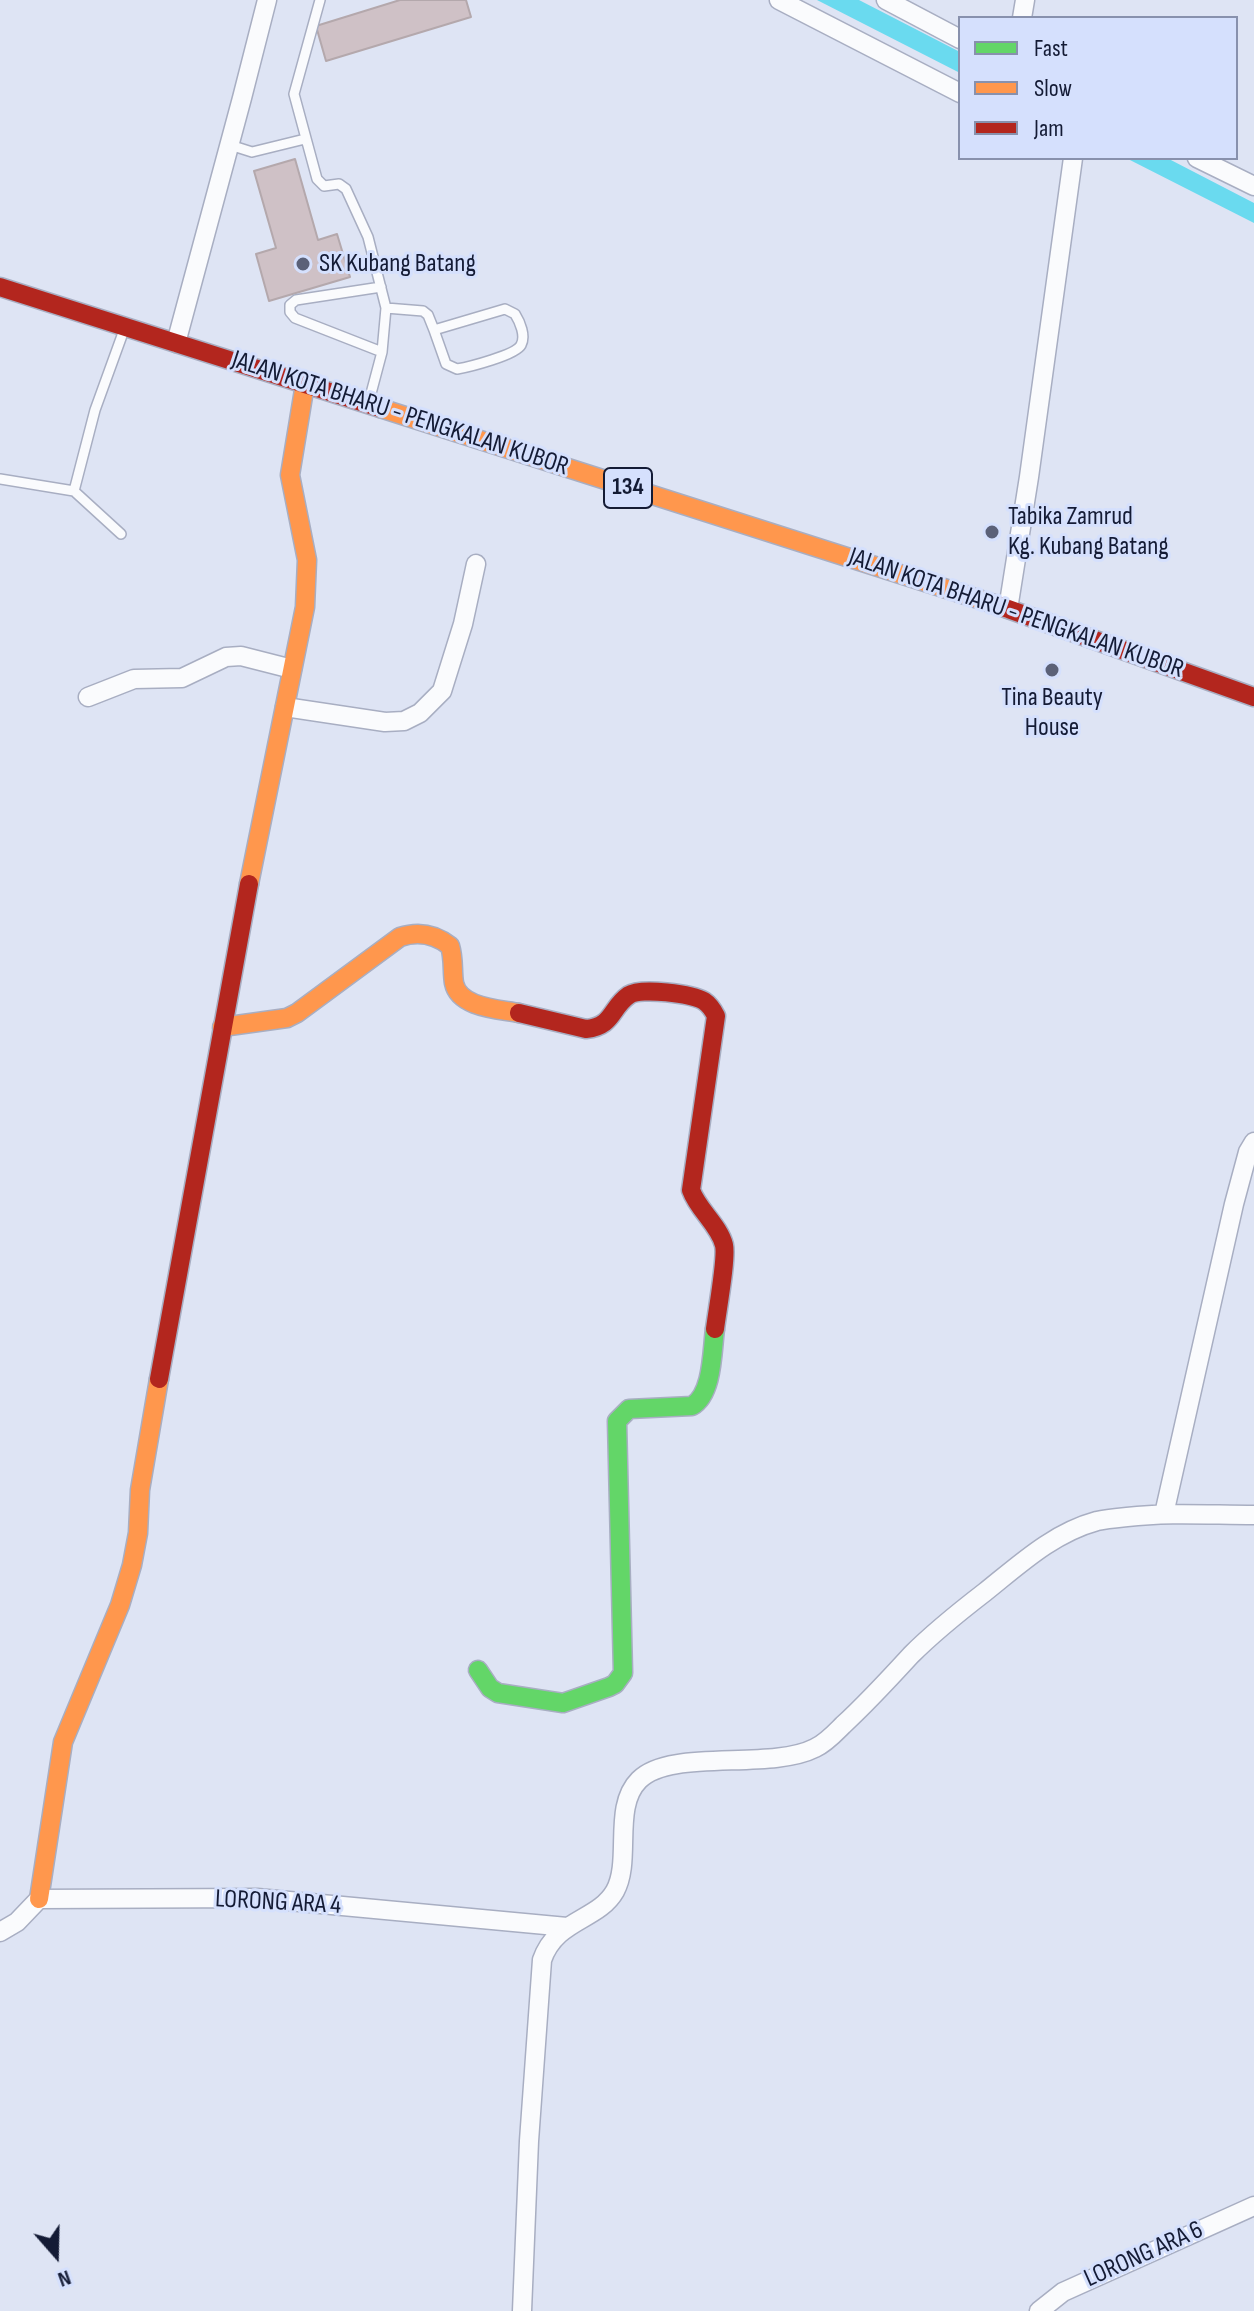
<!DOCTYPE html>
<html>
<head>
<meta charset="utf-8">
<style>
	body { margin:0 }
	#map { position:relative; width:1254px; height:2311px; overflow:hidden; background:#dee4f4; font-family:"Sofia Sans Condensed",sans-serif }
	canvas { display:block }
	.legend { position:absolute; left:958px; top:16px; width:280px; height:144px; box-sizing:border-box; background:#d5e0fd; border:2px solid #8891ad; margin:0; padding:10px 14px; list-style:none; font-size:24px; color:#141b35 }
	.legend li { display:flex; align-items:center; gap:16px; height:40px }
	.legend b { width:40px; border:2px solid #8891ad }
	.north { position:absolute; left:16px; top:2215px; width:80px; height:80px; -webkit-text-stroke:6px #d5e0fd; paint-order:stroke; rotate:160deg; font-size:22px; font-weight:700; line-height:32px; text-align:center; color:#141b35 }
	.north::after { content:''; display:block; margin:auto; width:28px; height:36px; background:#141b35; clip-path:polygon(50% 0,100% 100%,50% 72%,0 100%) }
</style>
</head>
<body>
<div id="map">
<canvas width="1254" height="2311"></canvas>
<ul class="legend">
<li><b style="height:10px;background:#63d668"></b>Fast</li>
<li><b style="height:10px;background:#ff974d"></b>Slow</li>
<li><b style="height:10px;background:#b3261e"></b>Jam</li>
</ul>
<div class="north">N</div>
</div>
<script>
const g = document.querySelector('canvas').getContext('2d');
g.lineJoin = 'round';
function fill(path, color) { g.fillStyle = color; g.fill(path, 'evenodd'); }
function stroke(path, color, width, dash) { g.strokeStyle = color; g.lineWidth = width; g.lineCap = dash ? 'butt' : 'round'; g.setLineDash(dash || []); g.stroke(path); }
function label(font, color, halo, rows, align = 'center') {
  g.font = font + ' "Sofia Sans Condensed",sans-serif'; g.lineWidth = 6; g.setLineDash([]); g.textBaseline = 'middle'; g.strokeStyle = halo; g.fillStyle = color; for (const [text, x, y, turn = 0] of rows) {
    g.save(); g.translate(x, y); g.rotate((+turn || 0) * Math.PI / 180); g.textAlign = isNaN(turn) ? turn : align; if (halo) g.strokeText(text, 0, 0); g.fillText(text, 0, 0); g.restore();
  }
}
fill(new Path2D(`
	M817 0H859L960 52V73Z
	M1126 158H1167L1254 203V223Z`), '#6adaef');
const building = new Path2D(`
	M400 0H466L471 17 326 61 316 26Z
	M295 159 318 240 337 234 350 277 269 301 256 254 276 248 254 171Z`);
fill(building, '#cfc1c6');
stroke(building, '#b4a8ac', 2);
const lane = new Path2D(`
	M320 0 294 94 317 179 324 186 339 184 346 189 368 237 386 308 382 352 369 401
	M230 145 252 152 305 139
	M381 287 296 300 290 305V312L295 318 382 352
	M386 308 423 311 428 315 434 330 505 309 515 314C520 322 526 336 521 345 516 355 469 367 457 369L446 364 434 330
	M0 479 74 491 121 534
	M74 491 95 410 124 330`);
const street = new Path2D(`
	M779 0 960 93
	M886 0 960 39
	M1022 18 1025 0
	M1197 158 1254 186
	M176 343 242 98 267 0
	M1008 609 1029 477 1073 158
	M88 697 134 679 182 678 226 657 241 656 292 669
	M285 707 385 722 404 721 420 713 442 691 463 624 476 564
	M1164 1514 1234 1204 1248 1152 1254 1142
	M0 1932 17 1922 39 1899 257 1898 567 1927
	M522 2311 529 2141 542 1960C556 1919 598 1921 615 1891 632 1860 612 1807 639 1780 670 1748 770 1771 815 1748 826 1743 835 1733 843 1725 867 1703 889 1679 911 1655 934 1632 959 1612 985 1592 1020 1564 1053 1533 1097 1521 1106 1519 1117 1518 1127 1517 1169 1512 1211 1515 1254 1515
	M1039 2311 1063 2292 1254 2206`);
const fast = new Path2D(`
	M478 1670 490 1688 498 1693 563 1703 609 1687 615 1684 623 1673 617 1421 629 1409 692 1406C713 1394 712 1351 715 1329`);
const slow = new Path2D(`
	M380 408 997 605
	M249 884 305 607 307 560 290 475 305 384
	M222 1027 287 1018 297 1013 400 937C418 931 435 934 450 946 454 959 452 971 454 983 459 1008 499 1009 519 1013
	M39 1899 63 1742 120 1605 132 1565 138 1533 140 1490 159 1379`);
const jam = new Path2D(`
	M0 287 380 408
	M997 605 1254 697
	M519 1013 586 1029C614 1026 610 1008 629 995 641 987 692 994 704 1001 710 1005 713 1010 716 1016L691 1190C698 1210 719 1225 724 1245 727 1258 717 1312 715 1329
	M159 1379 249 884`);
stroke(lane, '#a8aec2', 12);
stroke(street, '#a8aec2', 21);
stroke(fast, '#a8aec2', 21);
stroke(slow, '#a8aec2', 21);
stroke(jam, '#a8aec2', 21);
stroke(lane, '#fafbfd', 9);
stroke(street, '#fafbfd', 18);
stroke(fast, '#63d668', 18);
stroke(slow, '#ff974d', 18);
stroke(jam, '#b3261e', 18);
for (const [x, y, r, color] of [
	[303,264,8,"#5b6178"],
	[992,532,8,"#5b6178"],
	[1052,670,8,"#5b6178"]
]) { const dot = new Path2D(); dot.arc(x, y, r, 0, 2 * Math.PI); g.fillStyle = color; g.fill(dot); stroke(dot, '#d5e0fd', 3); }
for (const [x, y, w] of [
	[628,488,48]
]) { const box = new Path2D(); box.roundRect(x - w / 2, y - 20, w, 40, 6); g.fillStyle = '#d5e0fd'; g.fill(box); stroke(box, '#141b35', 2); }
label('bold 24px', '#141b35', null, [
	["134",628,488]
]);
label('26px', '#141b35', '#d5e0fd', [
	["SK Kubang Batang",319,264],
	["Tabika Zamrud",1008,517],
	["Kg. Kubang Batang",1008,547],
	["Tina Beauty",1052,698,"center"],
	["House",1052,728,"center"]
], 'left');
label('26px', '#141b35', '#d5e0fd', [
	["JALAN KOTA BHARU - PENGKALAN KUBOR",400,414,18],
	["JALAN KOTA BHARU - PENGKALAN KUBOR",1016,614,19],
	["LORONG ARA 4",278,1903,3],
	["LORONG ARA 6",1144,2255,-24]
]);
</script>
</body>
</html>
